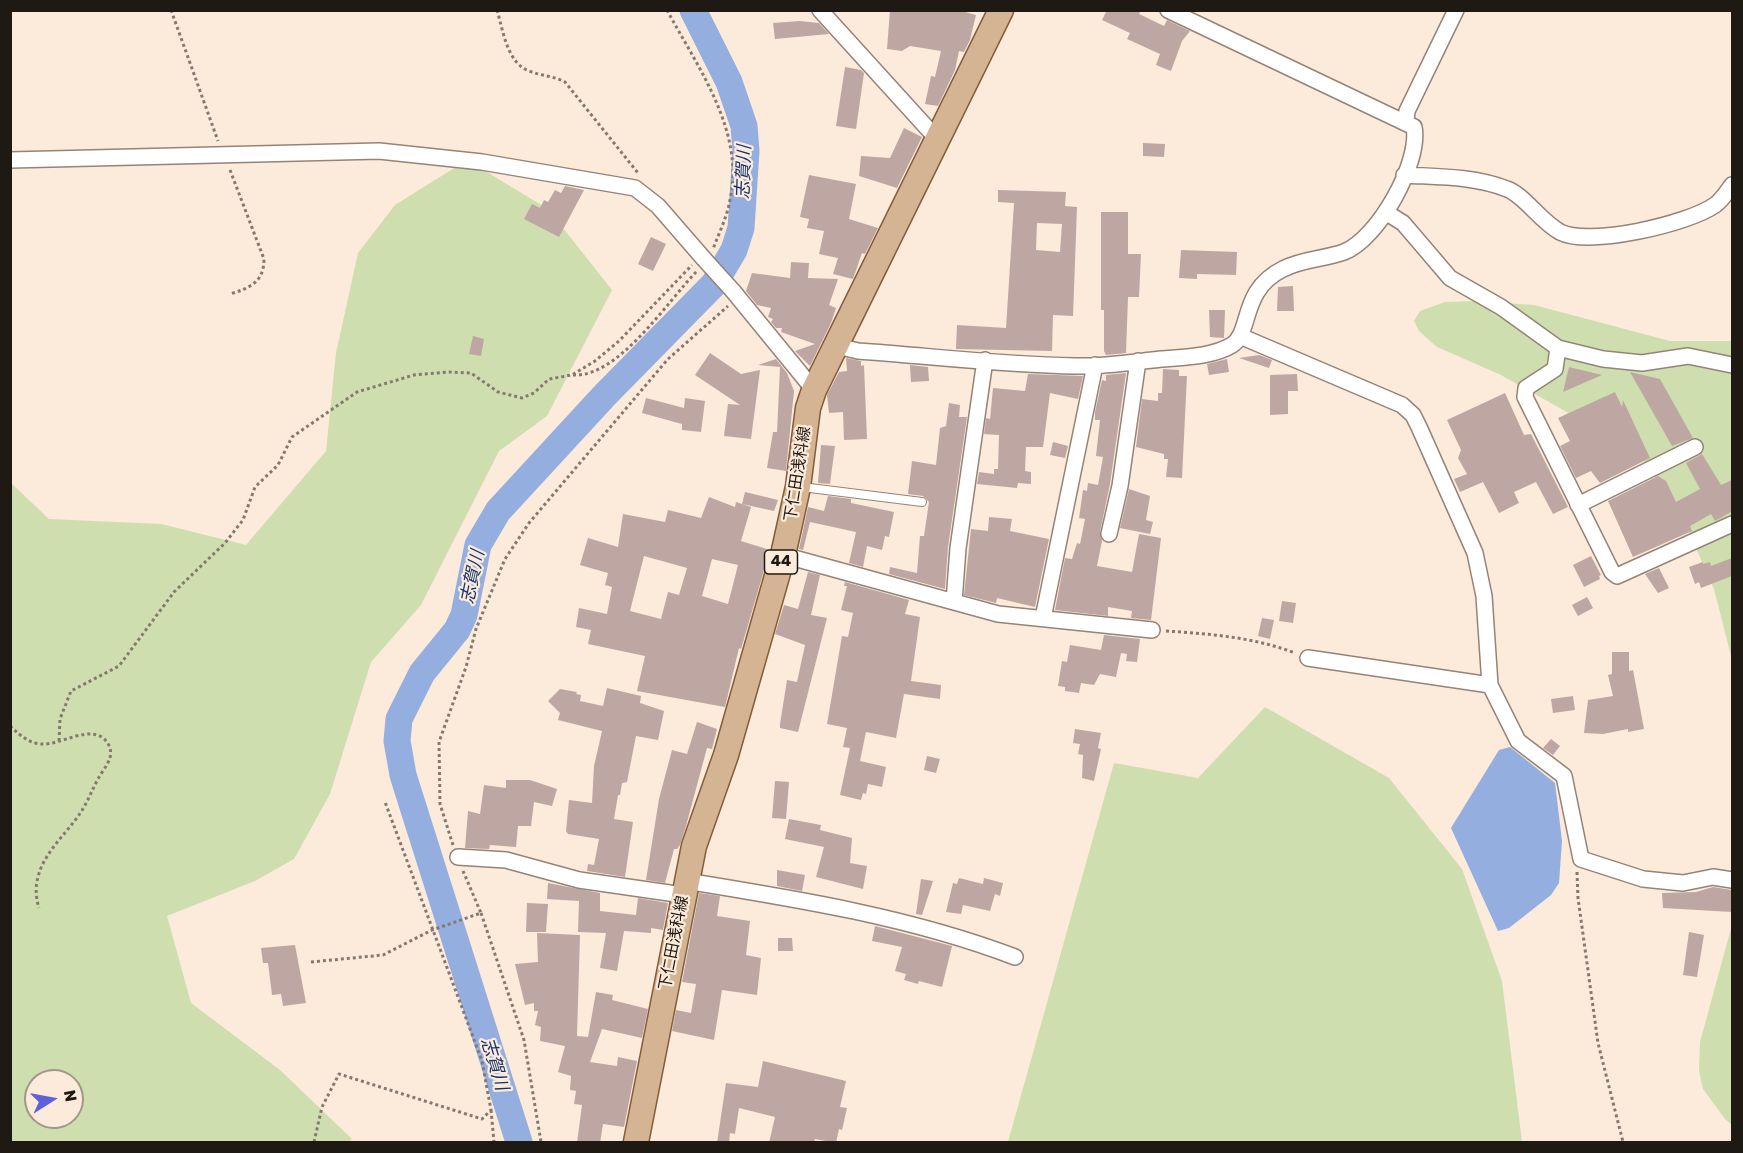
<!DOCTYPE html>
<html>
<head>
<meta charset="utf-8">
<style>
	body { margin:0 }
	#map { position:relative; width:1743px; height:1153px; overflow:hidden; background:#fceadb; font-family:Rubik,sans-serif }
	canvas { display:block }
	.frame { position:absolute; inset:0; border:12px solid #1f1913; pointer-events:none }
	.north { position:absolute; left:24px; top:1069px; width:60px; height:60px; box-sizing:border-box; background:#fceadb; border:2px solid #a4968b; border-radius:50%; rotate:79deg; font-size:16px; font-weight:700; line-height:24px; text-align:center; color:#1f1913 }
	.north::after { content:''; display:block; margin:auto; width:21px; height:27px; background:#5e62da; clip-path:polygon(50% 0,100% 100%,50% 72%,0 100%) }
</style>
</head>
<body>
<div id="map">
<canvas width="1743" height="1153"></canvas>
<div class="frame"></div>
<div class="north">N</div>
</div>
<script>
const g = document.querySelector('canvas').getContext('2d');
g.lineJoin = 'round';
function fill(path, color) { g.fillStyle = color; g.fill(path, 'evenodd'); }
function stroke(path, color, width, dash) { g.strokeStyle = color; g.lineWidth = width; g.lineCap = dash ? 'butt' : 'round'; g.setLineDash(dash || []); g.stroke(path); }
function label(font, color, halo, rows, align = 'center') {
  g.font = font + ' Rubik,"Noto Sans JP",sans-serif'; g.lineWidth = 4.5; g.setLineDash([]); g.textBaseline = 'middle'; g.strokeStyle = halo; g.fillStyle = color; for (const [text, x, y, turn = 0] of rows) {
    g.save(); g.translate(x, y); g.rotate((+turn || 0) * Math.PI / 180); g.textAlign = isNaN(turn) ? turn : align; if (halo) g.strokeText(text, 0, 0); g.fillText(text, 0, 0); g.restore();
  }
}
fill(new Path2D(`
	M467 160 548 209 612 290 547 416 499 451 421 605 371 662 330 794 294 859 255 881 167 916 191 1003 280 1070 352 1139 348 1142H11L10 482 49 519 161 524 246 545 326 451 336 353 358 253 395 205ZM36 1081H72V1117H36Z
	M1474 301 1534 305 1670 341H1732V660L1714 589 1681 514 1642 458 1597 429 1501 375 1437 347 1419 331 1414 321 1420 311 1445 302Z
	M1265 707 1389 778 1462 869 1502 981 1522 1142H1008L1114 763 1198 778Z
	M1732 925V1125L1725 1119 1703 1089 1699 1071 1700 1042Z`), '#cfdeae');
fill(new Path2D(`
	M1510 747 1555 783 1562 841 1559 883 1551 895 1509 928 1498 931 1451 828 1499 750Z`), '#93aedf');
stroke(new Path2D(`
	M519 1142 403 775 397 741 399 719 422 673 457 630 464 615 478 545 498 511 604 396 714 284 734 250 741 228 746 151 744 126 729 82 693 10`), '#93aedf', 27);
fill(new Path2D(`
	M890 10H958L976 15 970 40 964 52 959 51 955 70 938 106 925 104 931 76 935 77 941 51 910 46 902 51 887 49Z
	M1107 10H1141L1139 14 1164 26 1167 20 1190 31 1182 41 1171 71 1156 65 1160 54 1127 39 1130 33 1102 20Z
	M800 21 819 23 829 34 775 39 773 23Z
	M845 67 861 70 864 73 856 129 836 126Z
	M904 128 922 137 897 188 859 176 861 156 890 158Z
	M1143 143 1165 144 1164 157 1143 156Z
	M809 175 856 184 849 219 878 228 865 254 862 253 853 279 833 274 838 258 819 254 824 231 807 228 809 219 800 217Z
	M565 186 584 190 559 237 524 219 532 204 540 208 544 200 548 202 555 190 561 193Z
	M998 190 1066 192 1065 206 1077 207 1073 316 1053 315 1052 351 956 349 957 325 1006 328 1014 203 998 202ZM1037 223 1062 224 1060 252 1036 250Z
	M1101 212H1128V254H1141L1139 297H1128L1126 353 1106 355 1104 351V310H1101Z
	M651 237 666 244 653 271 638 264Z
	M1181 250 1237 252 1236 275 1197 274V279L1179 278Z
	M791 262 809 263 808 278 838 279 829 305 836 308 831 323 810 366 795 351 815 344 781 332 782 328H776L771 322 773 319 768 317 771 308 757 305 746 291 752 273 790 278Z
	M1293 286 1294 311H1277L1278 287Z
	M1209 310H1225L1224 338 1210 337Z
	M473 336 484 339 481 356 469 354Z
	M710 353 741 374 760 370 751 439 724 436 728 404 740 405 695 375Z
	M1259 355 1272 360 1269 368 1239 358Z
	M846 358 861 361V366L864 365 867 439 844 440 843 412 829 413 827 395 839 372 847 371Z
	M776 359 787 373 794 391 786 471 767 468 773 432H777L780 367 758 365Z
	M1227 359 1229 372 1209 375 1207 364Z
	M910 365 928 367 929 381 911 382Z
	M1569 367 1602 375 1563 392Z
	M1163 369 1179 370V376H1187L1182 478 1166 477 1168 459H1164V454L1136 447 1142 399 1158 401V393H1162Z
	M1630 372 1660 379 1693 438 1672 446Z
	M1126 373 1110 484 1100 532 1102 541 1097 566 1132 572 1139 534 1161 538 1151 620 1131 618 1132 611 1108 607V616L1055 610 1065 558 1072 559 1077 543 1080 544 1085 519 1079 518 1083 490 1087 491 1088 483 1098 485 1103 457 1096 456 1100 420H1095V412L1102 380 1106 381V375Z
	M1028 374 1083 376 1078 399 1050 393 1043 447H1026L1025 471 1031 472V484L1018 483 1017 488 977 484 979 472 994 474V469H998L999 435 984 434 986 418 990 419 993 388 1025 391Z
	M1297 374 1298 391H1288V414L1270 415V375Z
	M1615 392 1622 407 1623 400 1650 458 1600 483 1591 471 1576 478 1560 446 1570 441 1558 418Z
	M1505 393 1524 435 1531 434 1568 507 1553 514 1536 482 1514 492 1519 503 1499 513 1483 482 1460 492 1454 479 1467 474 1458 458 1461 450 1447 420Z
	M646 398 684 408 685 398 705 401 701 432 682 430V424L642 413Z
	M949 403 960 405 959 417H967L948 547 945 589 889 574 890 567 917 573 920 536H924L929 502 923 496 908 494 912 461 936 465 940 428 946 426Z
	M1053 442 1068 446 1065 458 1050 455Z
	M821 445 835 446 830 484 818 483Z
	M1702 454 1721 485 1732 480 1731 512 1715 521 1711 514 1690 526 1692 531 1633 557 1608 501 1658 476 1666 481 1676 502 1700 489 1686 463Z
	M1129 489 1150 496 1146 520 1153 522 1150 534 1120 528Z
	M745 492 778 500 774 511 742 504Z
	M828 496 851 499V503L894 512 889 537 885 536 882 550 867 546 863 567 849 563 856 532 810 522 803 550 799 549 808 507 824 511Z
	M709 497 735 507 736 502 751 507 741 541 770 550 741 649 739 648 725 707 637 691 645 656 588 644 591 630 576 627 579 608 607 614 612 587 605 585 608 573 580 565 588 538 618 547 623 514 665 522 668 510 701 518ZM644 556 687 568 679 595 668 592 661 619 630 611ZM712 559 738 565 728 604 702 596Z
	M989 517 1012 519 1010 531 1049 539 1035 607 997 598 996 603 964 595 971 529 988 531Z
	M1591 556 1601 575 1599 576 1600 579 1584 587 1573 565Z
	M1732 558V576L1701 588 1699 582 1695 584 1689 567 1703 562V564L1710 562 1711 566Z
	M1659 568 1669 588 1658 593 1645 574Z
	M808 572 820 575 811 615 827 618 798 732 780 728V724L787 680 797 682 805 645 775 634 784 605 798 609Z
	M845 582 909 600 905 614 920 617 911 681 941 685 940 699 904 694 896 738 866 732 860 761 886 767 882 787 868 784 866 794 863 793 861 800 840 795 850 748 843 747 847 728 827 724 842 636 848 637 853 613 841 610 847 586H844Z
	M1587 597 1593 608 1578 616 1572 605Z
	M1282 601 1296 603 1293 623 1279 621Z
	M1262 618 1274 620 1270 639 1258 636Z
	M1104 635 1140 639 1137 662 1126 661 1127 654 1121 653 1116 677 1100 674 1094 685 1081 683 1079 693 1065 691V687L1058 686 1062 661 1067 662 1070 645 1101 650Z
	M1612 652H1629V671L1633 670 1644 729 1628 732V729L1603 734 1584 733 1588 700 1613 696 1608 675 1612 674Z
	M607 688 641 696 640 703 664 711 658 740 636 736 627 782 622 783 620 795H618L614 819 633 822 625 877 587 871 588 864 594 865 599 839 568 834 566 831 569 800 592 803 594 766 602 731 558 720 560 713 548 701 560 689 577 692 576 694 581 695 580 701 603 706Z
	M1573 696 1575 710 1553 713 1551 699Z
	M697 722 717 729 712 749 707 748 686 826 680 845 677 849H674L665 883 646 880 659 799 672 750 687 754Z
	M1075 729 1101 733 1098 748 1101 749 1094 781 1082 778 1083 755 1078 754 1080 744 1073 743Z
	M1551 739 1560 746 1553 755 1543 748Z
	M927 756 940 759 936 773 924 770Z
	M506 780H530L557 789 552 806 534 802 531 826H518L516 847 490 845 489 849 465 848 468 811 480 814 484 785 506 788Z
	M775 781 789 782 786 819 772 818Z
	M789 819 821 825 820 830 852 838 850 863 867 866 863 889 816 877 824 847 785 839Z
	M777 870 805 875 802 891 777 886Z
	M959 878 983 884 984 878 1003 883 1000 896 995 894 990 911 963 905 961 914 946 912 953 883 957 884Z
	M921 879 933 881 922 915 916 914Z
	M548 883 600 893V911L636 915 638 898 668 903 663 930 651 928V933L624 931 617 971 600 968 606 933 578 932 579 901 547 899Z
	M1713 887 1732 890V912L1663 908 1662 893 1696 892Z
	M699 893 720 896 717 916 750 921 746 955 761 958 757 995 722 990 714 1040 672 1031 676 1010 691 1013 696 984 682 982Z
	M527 903 548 904 546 932H526Z
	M875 926 952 946 942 987 919 981 918 984 904 980 906 974 895 971 902 947 872 941Z
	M1689 932 1704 935 1697 977 1683 975Z
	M537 933 580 935 577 1036 588 1037 596 992 613 995 612 1000 648 1009 642 1038 602 1029 590 1062 617 1066 618 1057 637 1061 624 1127 603 1124 600 1143H577L582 1105 574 1104 576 1091 570 1090 571 1076 558 1072 565 1046 540 1041 541 1027 535 1025 538 1011H534V1003L525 1005 515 964 538 962Z
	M778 938H792L793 951H778Z
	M295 945 306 1003 283 1006 281 994 272 995 268 963H263L261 948Z
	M763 1061 846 1081 840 1107 847 1108 842 1130 839 1129 836 1143 815 1139 814 1143H769L775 1117 739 1108 735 1134 730 1133 729 1143H717L726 1083 758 1087Z`), '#bea7a3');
const lane = new Path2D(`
	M802 487 922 502`);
const street = new Path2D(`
	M820 10 938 140
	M1406 122 1407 111 1456 10
	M10 160 379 151 482 162 635 188 658 206 704 259
	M1404 175C1439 177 1474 176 1507 189 1524 195 1540 221 1560 232 1589 247 1688 224 1715 205 1722 200 1727 192 1732 185
	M1387 213 1403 223 1450 278 1501 307 1558 348
	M733 291 814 390
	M1240 336 1402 405 1413 415 1419 427 1475 553 1484 596 1490 685 1518 741 1564 776 1581 859 1643 879 1683 883 1713 877 1732 880
	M837 346 858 351C930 356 1003 365 1075 366 1103 367 1133 362 1161 359 1184 357 1212 357 1232 345 1252 332 1240 290 1283 269 1302 259 1325 259 1344 252 1378 239 1421 162 1414 127L1168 10
	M1732 365 1688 356 1642 363 1603 359 1558 348 1555 369 1526 388 1525 397 1612 572 1617 576 1732 524
	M1578 505 1695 447
	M1109 534 1120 486 1138 361
	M783 555 998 614 1152 630
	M954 602 958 548 985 360
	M1043 618 1095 365
	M1308 658 1490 685
	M458 857 506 860 579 880 683 895
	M686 881C797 899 910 917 1015 957`);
const primary = new Path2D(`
	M636 1142 694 846 726 755 783 555 798 487 808 408 814 390 1001 10`);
stroke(lane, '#948477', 10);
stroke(street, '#948477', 18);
stroke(primary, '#835d39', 27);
stroke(new Path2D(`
	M171 10 218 141
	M497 10C503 30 507 63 529 71 542 76 554 76 565 82L638 173
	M667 10C698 68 745 131 730 200 727 217 719 233 713 249
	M230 170 264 259C264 282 250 288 230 294
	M573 375C618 378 667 302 697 271
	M1166 631C1210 634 1253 637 1295 653
	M10 726C20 735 28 743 41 744 60 746 92 722 107 742 117 757 104 767 98 779 92 790 88 801 81 812 68 832 44 852 38 877 35 888 36 898 39 908
	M59 741 60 719 71 691 119 666 174 592 225 543 243 520 255 487 278 465 292 437 357 392 414 375 449 372 471 373 498 392 522 398 534 393 549 379 572 375 595 361 619 341 692 265
	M453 845 440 804 439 742 466 667 476 629 505 559 529 523 668 359 728 306
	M1577 872 1578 898 1598 1043 1623 1142
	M481 913 524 1040 541 1142
	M311 962 383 955 432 930 481 913 463 871
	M491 1110 494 1142
	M314 1142 322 1107 339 1074 482 1119 491 1110 482 1061 385 802`), '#84796f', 3, [3, 3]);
stroke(lane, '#fff', 8);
stroke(street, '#fff', 15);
stroke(primary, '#d5b494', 24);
const streetBridge = new Path2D(`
	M704 259 733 291`);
stroke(streetBridge, '#948477', 18, []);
stroke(streetBridge, '#fff', 15);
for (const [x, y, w] of [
	[781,562,33]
]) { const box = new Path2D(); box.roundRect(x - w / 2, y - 12, w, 24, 4.5); g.fillStyle = '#fceadb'; g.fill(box); stroke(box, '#1f1913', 1.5); }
label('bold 15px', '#1f1913', null, [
	["44",781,562]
]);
label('16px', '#1f1913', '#fceadb', [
	["下仁田浅科線",798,474,-81],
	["下仁田浅科線",674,943,-79]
]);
label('italic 18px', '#15326c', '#fceadb', [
	["志賀川",744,172,-88],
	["志賀川",473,577,-78],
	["志賀川",494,1064,73]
]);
</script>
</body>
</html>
